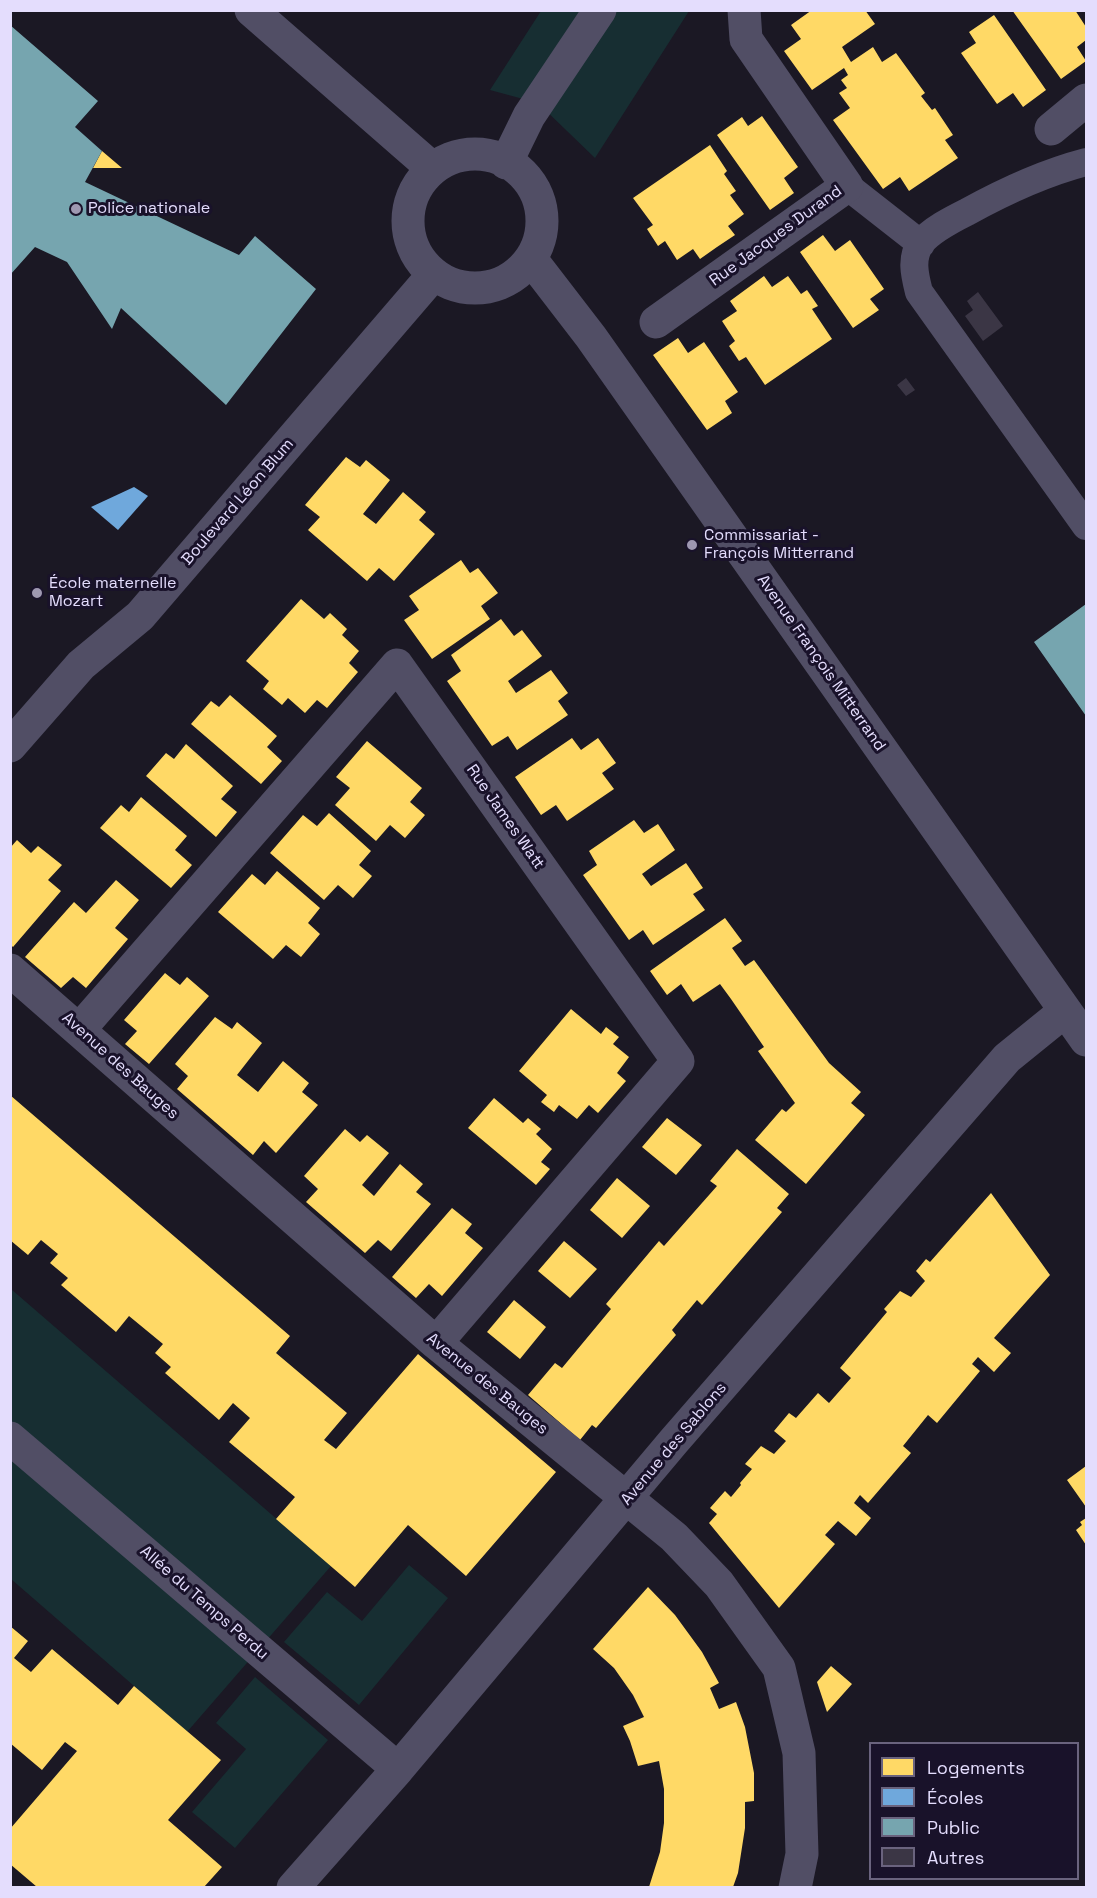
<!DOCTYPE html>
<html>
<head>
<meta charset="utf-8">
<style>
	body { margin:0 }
	#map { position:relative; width:1097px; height:1898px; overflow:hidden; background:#1b1824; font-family:"Space Grotesk",sans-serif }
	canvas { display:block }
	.frame { position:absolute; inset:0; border:12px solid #e4ddfd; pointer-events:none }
	.legend { position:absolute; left:869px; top:1742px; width:210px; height:138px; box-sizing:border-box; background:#19122a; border:2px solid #6a637e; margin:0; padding:8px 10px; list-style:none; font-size:18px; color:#e4ddfd }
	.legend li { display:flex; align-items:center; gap:12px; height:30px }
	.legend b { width:30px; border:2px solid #6a637e }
</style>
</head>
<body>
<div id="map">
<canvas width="1097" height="1898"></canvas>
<div class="frame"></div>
<ul class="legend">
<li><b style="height:16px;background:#ffd966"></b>Logements</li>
<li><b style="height:16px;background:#6fa8dc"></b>Écoles</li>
<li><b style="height:16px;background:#76a5af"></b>Public</li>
<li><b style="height:16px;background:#3b3645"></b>Autres</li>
</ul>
</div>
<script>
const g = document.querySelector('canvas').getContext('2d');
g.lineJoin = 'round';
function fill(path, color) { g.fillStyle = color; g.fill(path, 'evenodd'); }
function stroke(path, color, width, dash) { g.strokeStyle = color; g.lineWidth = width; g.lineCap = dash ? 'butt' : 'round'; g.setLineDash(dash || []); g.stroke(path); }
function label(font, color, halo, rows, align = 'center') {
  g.font = font + ' "Space Grotesk",sans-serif'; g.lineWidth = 6; g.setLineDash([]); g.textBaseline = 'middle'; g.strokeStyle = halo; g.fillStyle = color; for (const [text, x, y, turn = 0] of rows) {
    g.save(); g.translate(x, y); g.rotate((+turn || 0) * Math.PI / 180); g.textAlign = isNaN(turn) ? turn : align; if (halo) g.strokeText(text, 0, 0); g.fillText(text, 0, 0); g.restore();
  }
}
fill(new Path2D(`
	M541 11H689L595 158 538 103 490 90Z
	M11 1289 331 1566 187 1732 11 1579Z
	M409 1565 448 1598 359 1705 284 1642 327 1592 362 1621Z
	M255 1677 328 1740 235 1848 192 1812 246 1749 216 1723Z`), '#172e32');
fill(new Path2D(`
	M812 10H865L875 24 842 47 851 62 873 47 882 62 896 53 925 93 921 96 932 110 935 108 953 135 945 140 958 158 909 191 900 177 883 189 833 120 850 108 839 93 847 88 841 80 848 75 844 68 812 90 784 51 801 39 791 25Z
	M1012 10H1075L1086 27V40L1077 47 1086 61 1061 79Z
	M994 15 1046 90 1023 107 1013 93 997 104 961 53 976 43 969 32Z
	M762 116 798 167 784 178 794 193 770 210 717 135 742 117 748 126Z
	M710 145 727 171 724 174 736 191 730 195 744 214 728 226 735 235 717 247 700 259 693 249 677 260 665 241 658 246 647 229 653 225 633 198Z
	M102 151 122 168H93Z
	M823 235 835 251 850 240 884 289 870 299 879 310 853 328 800 252Z
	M764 276 772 287 788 276 801 294 807 290 818 306 812 309 832 339 765 385 746 357 739 361 729 346 735 341 722 321 737 311 730 301Z
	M678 338 688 353 704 342 738 392 725 401 732 413 707 430 653 355Z
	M346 457 360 467 366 460 390 480 363 514 376 524 403 492 426 512 419 520 435 534 394 581 379 568 367 581 308 530 320 517 305 505Z
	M461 560 470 573 478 568 498 593 481 606 490 619 432 659 404 620 419 610 409 596Z
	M301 599 324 619 330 613 347 629 342 635 359 651 349 663 358 672 327 708 317 700 305 713 288 698 282 705 263 689 269 681 246 661Z
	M501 619 514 636 522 630 542 656 508 681 516 693 551 670 568 693 558 701 568 715 517 750 508 736 492 746 447 681 461 671 451 655Z
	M230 695 277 736 267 747 282 761 261 784 191 724 211 701 219 707Z
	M572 738 581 750 598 738 616 763 602 773 614 789 567 821 556 805 541 815 515 777Z
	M367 741 422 788 410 802 425 815 405 838 390 825 376 841 335 805 350 788 336 777Z
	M186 744 233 786 221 799 237 812 216 837 146 776 166 753 174 759Z
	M141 797 187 836 175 850 192 865 171 888 100 828 121 805 129 812Z
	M329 813 371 851 359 865 372 876 353 898 338 885 324 900 270 853 303 815 317 826Z
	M634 820 644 833 658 824 675 850 642 874 651 886 686 863 703 888 693 894 705 910 653 945 643 930 629 940 583 875 597 865 589 851Z
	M17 840 31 853 38 846 62 865 48 880 61 891 13 947 10 944V848Z
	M277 871 320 908 308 923 320 934 301 957 286 945 273 959 218 912 252 874 265 885Z
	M116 880 139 900 115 928 128 939 86 988 73 977 61 988 25 957 74 902 86 913Z
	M725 918 742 941 732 948 745 966 754 960 829 1063 861 1092 851 1103 865 1115 806 1184 755 1140 782 1109 786 1112 795 1103 758 1051 764 1047 731 999 720 984 693 1002 681 984 667 995 650 971Z
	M165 973 180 985 187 977 209 996 149 1064 125 1044 137 1031 124 1020Z
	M571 1009 601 1034 606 1027 619 1037 613 1044 629 1057 617 1073 626 1081 598 1113 589 1105 577 1119 559 1105 554 1112 541 1102 547 1095 519 1071Z
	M215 1017 232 1029 237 1022 262 1043 237 1075 258 1092 283 1061 309 1083 302 1092 318 1105 276 1153 264 1141 253 1155 177 1089 188 1076 175 1064Z
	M10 1095 290 1336 276 1353 347 1413 324 1440 336 1449 418 1354 556 1472 466 1576 408 1525 355 1587 276 1519 295 1497 229 1442 250 1418 233 1403 219 1420 165 1373 171 1367 155 1353 163 1344 129 1316 116 1332 61 1285 68 1278 50 1263 58 1254 41 1240 28 1255 10 1240Z
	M494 1098 523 1123 528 1118 541 1129 536 1134 552 1149 541 1162 550 1169 536 1185 468 1128Z
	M667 1118 702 1145 676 1175 642 1147Z
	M345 1129 360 1142 367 1135 389 1153 362 1185 374 1196 400 1164 423 1184 416 1192 431 1204 391 1251 378 1240 365 1253 306 1202 318 1189 304 1176Z
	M737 1149 789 1194 777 1208 782 1212 702 1305 697 1300 672 1330 676 1335 596 1428 592 1425 580 1440 528 1395 555 1363 562 1368 611 1309 606 1304 659 1241 664 1246 717 1186 710 1181Z
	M617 1178 650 1206 622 1238 590 1210Z
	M991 1193 1050 1275 994 1338 1011 1353 994 1372 978 1357 972 1364 980 1371 937 1423 928 1415 903 1446 911 1453 868 1503 860 1495 854 1503 871 1518 856 1536 838 1521 825 1535 835 1544 779 1608 709 1523 717 1514 710 1508 725 1491 731 1497 741 1485 740 1483 752 1469 745 1464 761 1446 774 1454 786 1441 774 1431 789 1413 796 1418 818 1393 829 1403 851 1378 840 1368 887 1312 884 1309 900 1291 911 1297 925 1281 916 1271 926 1259 930 1262Z
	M452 1208 472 1224 465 1233 483 1248 442 1296 429 1284 416 1298 392 1277Z
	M564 1241 597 1269 570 1298 538 1271Z
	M514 1300 546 1327 520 1359 487 1332Z
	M1086 1466V1507L1067 1480Z
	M1086 1518V1545L1076 1530 1082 1525 1080 1522Z
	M648 1587 675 1615 702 1652 719 1683 710 1688 719 1709 736 1702 745 1727 754 1773V1801L745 1802V1828L738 1873 733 1887H649L660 1852 664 1823V1789L659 1761 638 1766 630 1741 623 1726 644 1717 633 1695 614 1668 593 1649Z
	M10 1626 28 1641 14 1658 31 1672 52 1649 118 1705 134 1686 221 1760 168 1820 222 1867 204 1887H37L10 1864V1829L77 1751 65 1742 42 1770 10 1743Z
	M831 1666 852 1684 827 1712 817 1682Z`), '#ffd966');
fill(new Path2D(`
	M134 487 148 496 118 530 91 507Z`), '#6fa8dc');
fill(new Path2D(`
	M10 25 98 101 75 127 102 151 85 182 239 255 255 236 316 289 226 405 121 308 112 329 67 262 35 247 10 275Z
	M1086 604V716L1034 642Z`), '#76a5af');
fill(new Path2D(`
	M978 292 1003 326 983 341 965 316 973 310 967 301Z
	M906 378 915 390 906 396 897 385Z`), '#3b3645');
stroke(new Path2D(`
	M1086 162C1044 173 1005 191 967 212 953 219 931 230 921 243 910 258 915 276 919 292L1086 526
	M847 186 921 244`), '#514e65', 28);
stroke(new Path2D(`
	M251 10 432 168
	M1051 129 1086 100
	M408 221a67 67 0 1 1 134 0a67 67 0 1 1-134 0Z
	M506 163 529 116 600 10
	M531 259 591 337 1086 1040
	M656 322 847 186 746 39 744 10
	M10 746 81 665 140 616 433 275
	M10 970 436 1343 674 1537 719 1584 779 1668 799 1753 802 1854 795 1888
	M79 1030 397 665 678 1061 436 1343
	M10 1438 398 1769
	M293 1888 398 1769 674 1441 1007 1058 1065 1011`), '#514e65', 33);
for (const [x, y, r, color] of [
	[76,209,6,"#9e98b1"],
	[692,545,6,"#9e98b1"],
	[37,593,6,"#9e98b1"]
]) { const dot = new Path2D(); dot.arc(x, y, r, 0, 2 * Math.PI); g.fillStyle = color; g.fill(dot); stroke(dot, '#19122a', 2); }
label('16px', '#e4ddfd', '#19122a', [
	["Police nationale",88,209],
	["Commissariat -",704,536],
	["François Mitterrand",704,554],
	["École maternelle",49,584],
	["Mozart",49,602]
], 'left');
label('16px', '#e4ddfd', '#19122a', [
	["Rue Jacques Durand",776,236,-36],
	["Boulevard Léon Blum",238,502,-49],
	["Avenue François Mitterrand",821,663,55],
	["Rue James Watt",505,817,55],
	["Avenue des Bauges",120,1066,42],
	["Avenue des Bauges",487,1384,39],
	["Avenue des Sablons",674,1444,-50],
	["Allée du Temps Perdu",204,1603,41]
]);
</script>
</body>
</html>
